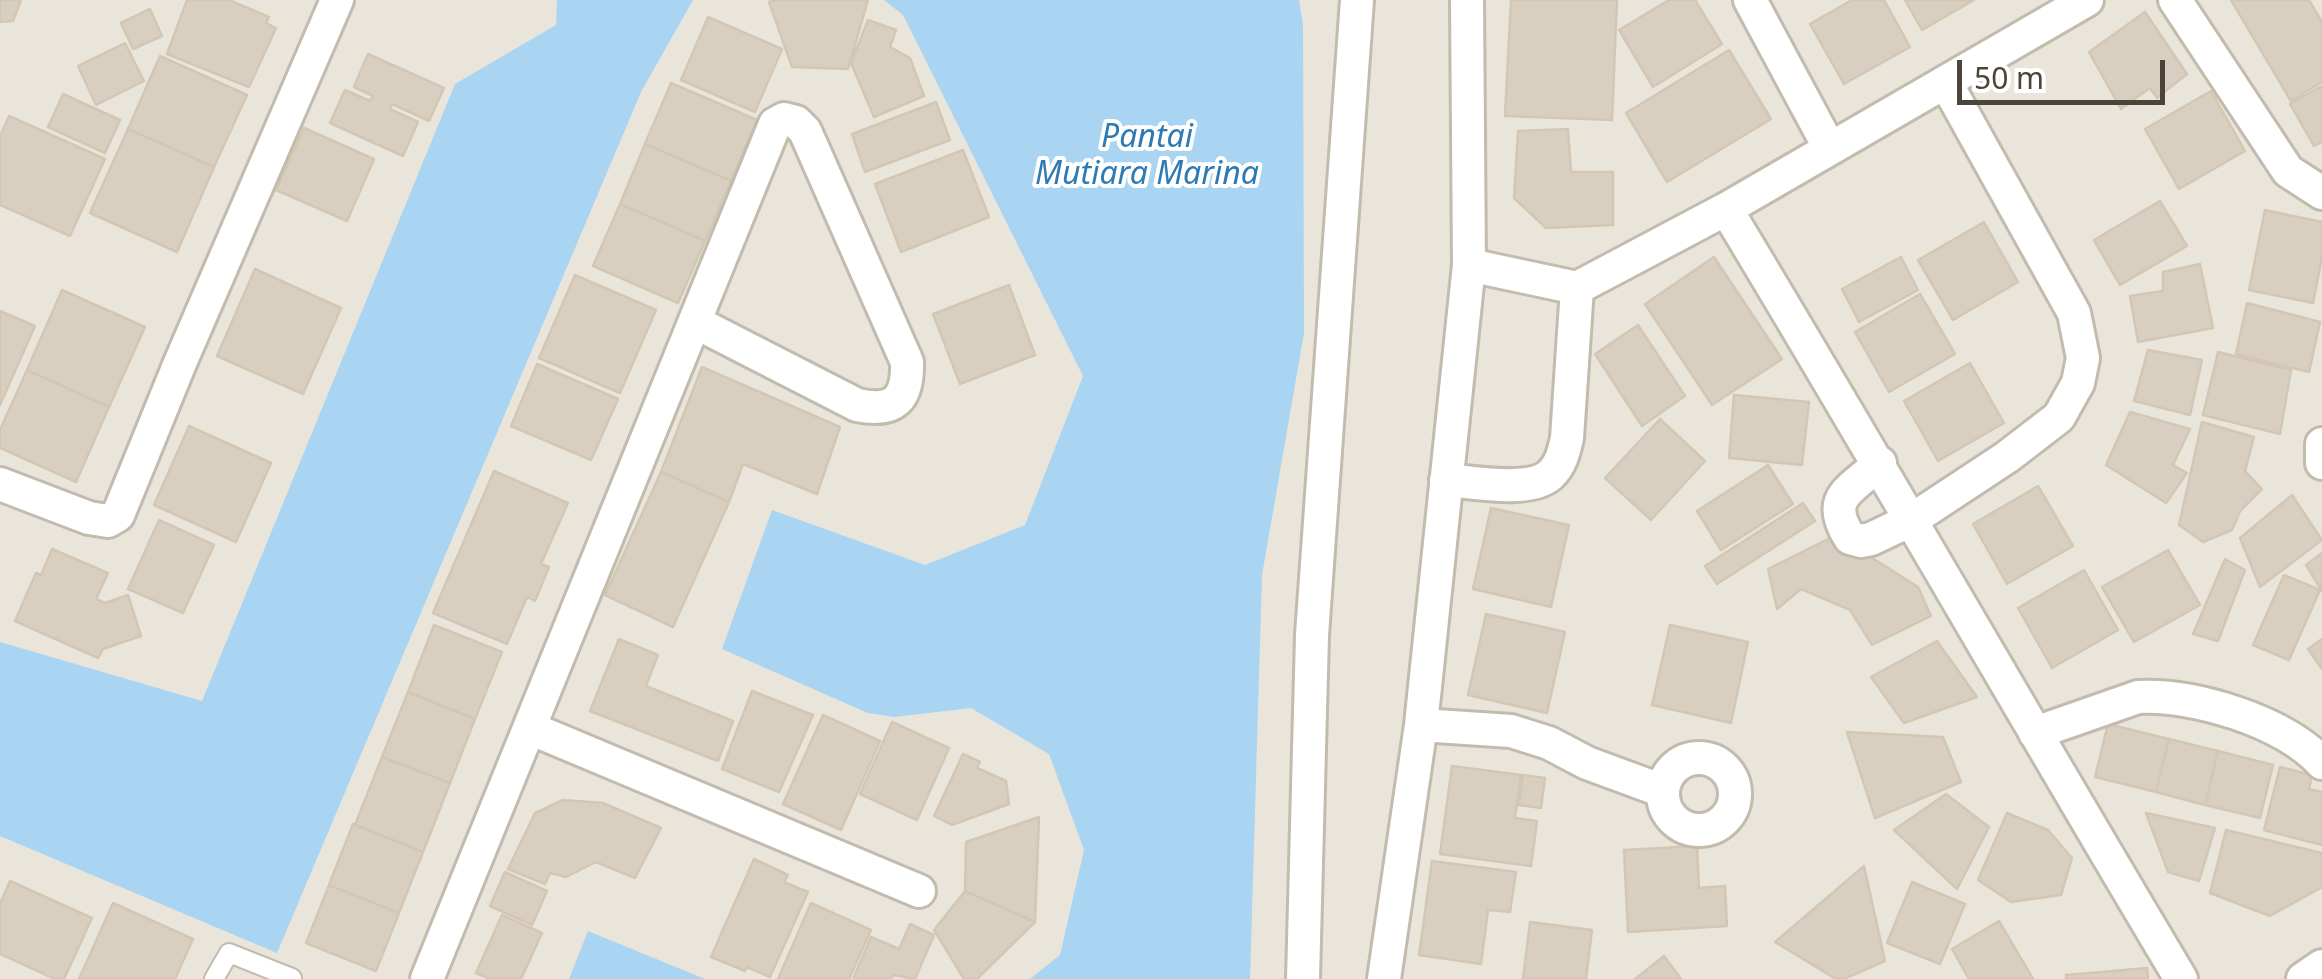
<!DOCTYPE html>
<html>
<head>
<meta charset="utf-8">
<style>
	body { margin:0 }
	#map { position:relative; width:2322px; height:979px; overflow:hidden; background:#f6f3ec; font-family:"Noto Sans",sans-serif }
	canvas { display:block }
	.scale { position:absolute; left:1957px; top:60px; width:208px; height:45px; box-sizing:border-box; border:5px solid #4b4439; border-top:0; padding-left:12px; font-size:30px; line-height:35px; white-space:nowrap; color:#4b4439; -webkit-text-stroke:8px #fff; paint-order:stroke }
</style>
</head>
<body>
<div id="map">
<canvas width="2322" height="979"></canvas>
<div class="scale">50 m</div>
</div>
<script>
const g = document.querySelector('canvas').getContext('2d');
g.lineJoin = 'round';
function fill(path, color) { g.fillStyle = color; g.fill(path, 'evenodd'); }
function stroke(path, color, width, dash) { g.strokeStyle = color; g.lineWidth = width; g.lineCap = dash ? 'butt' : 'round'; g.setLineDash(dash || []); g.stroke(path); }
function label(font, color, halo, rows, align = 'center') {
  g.font = font + ' "Noto Sans",sans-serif'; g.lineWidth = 8; g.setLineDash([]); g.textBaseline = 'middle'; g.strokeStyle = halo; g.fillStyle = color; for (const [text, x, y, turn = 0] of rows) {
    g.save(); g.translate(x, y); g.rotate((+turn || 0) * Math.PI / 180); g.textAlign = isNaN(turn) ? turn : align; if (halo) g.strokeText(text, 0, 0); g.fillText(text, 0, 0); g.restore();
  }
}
fill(new Path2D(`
	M0 0H2322V979H0Z`), '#eae5da');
fill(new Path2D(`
	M557 0H693L641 92 277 953 0 836V642L202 701 455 84 556 25Z
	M884 0H1299L1303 25 1304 333 1262 575 1250 979H1030L1060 955 1084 850 1049 754 971 708 894 717 868 713 722 649 772 510 925 565 1025 525 1083 376 903 15Z
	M588 931 705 979H569Z`), '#a9d4f2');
const building = new Path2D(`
	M0 0H21L13 21 0 22Z
	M187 0H229L269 17 266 23 276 28 249 87 167 54Z
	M776 0H868L848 69 792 67 769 2Z
	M1511 0H1617L1612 120 1505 116Z
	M1669 0H1695L1722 44 1653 87 1619 30Z
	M1852 0H1884L1910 47 1844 84 1810 24Z
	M1905 0H1974L1922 30Z
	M2231 0H2309L2322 22V82L2291 101Z
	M150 9 162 36 133 49 121 23Z
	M2145 12 2187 74 2157 98 2150 88 2121 109 2089 52Z
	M708 17 782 49 755 112 681 80Z
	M868 20 896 30 890 47 910 58 924 96 874 117 851 63Z
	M125 43 144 81 96 105 78 66Z
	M1729 50 1771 119 1667 182 1626 113Z
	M368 54 444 88 429 121 392 104 390 109 418 122 403 156 330 123 345 90 370 101 373 96 354 87Z
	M160 56 247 95 214 167 128 129Z
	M671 83 757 120 731 181 645 144Z
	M2322 86V142L2314 146 2290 104Z
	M2211 91 2245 151 2179 189 2145 129Z
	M63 94 120 120 105 153 48 127Z
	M936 102 950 140 865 172 852 134Z
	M9 116 105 159 70 236 0 205V137Z
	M304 128 374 159 347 221 276 190Z
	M128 129 214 167 177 252 90 213Z
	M1568 129 1571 172H1613V225L1546 228 1514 198 1518 131Z
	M645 144 731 181 705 241 620 204Z
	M963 150 989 217 901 252 875 184Z
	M2160 201 2187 246 2120 285 2094 240Z
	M620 204 705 241 678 303 593 266Z
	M2265 210 2322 222V257L2313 303 2249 290Z
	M1984 222 2018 282 1953 320 1918 260Z
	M1714 257 1782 359 1712 405 1645 304Z
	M1901 257 1918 290 1859 322 1842 289Z
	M2200 264 2213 328 2138 342 2130 296 2163 291V272Z
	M255 269 341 308 303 394 217 356Z
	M575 275 656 310 620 393 539 358Z
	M1009 285 1035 355 960 384 933 314Z
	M62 290 145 327 109 407 27 370Z
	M1920 294 1955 354 1889 392 1855 332Z
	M2247 303 2320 322 2309 372 2236 354Z
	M0 311 35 326 0 405Z
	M1638 325 1685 396 1642 426 1595 354Z
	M2148 350 2202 360 2190 415 2134 401Z
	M2218 352 2291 370 2280 434 2203 415Z
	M1970 363 2004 423 1938 461 1904 401Z
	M537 364 618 399 591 460 511 426Z
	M702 367 840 427 817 494 743 464 729 502 661 472Z
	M27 370 109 407 76 482 0 448V430Z
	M1734 395 1809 402 1802 465 1729 458Z
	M2130 412 2190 429 2173 465 2187 473 2166 503 2106 465Z
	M1660 419 1705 461 1651 520 1605 478Z
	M2202 422 2254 437 2245 471 2262 489 2240 511 2232 530 2203 542 2179 525Z
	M189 426 271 463 236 542 154 505Z
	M1768 465 1793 504 1721 550 1697 511Z
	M494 471 568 503 541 564 549 567 535 601 527 597 507 644 433 613Z
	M661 472 729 502 673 627 605 595Z
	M2038 486 2073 546 2007 584 1973 524Z
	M2292 495 2322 540 2260 587 2240 538Z
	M1803 503 1815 521 1717 584 1705 566Z
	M1491 508 1569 525 1551 607 1473 589Z
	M159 520 214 545 183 613 128 589Z
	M1836 535 1918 587 1931 616 1872 645 1850 610 1801 589 1777 609 1768 569Z
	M52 549 108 573 96 599 105 603 128 595 141 636 103 649 98 658 15 621 36 573 41 575Z
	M2168 550 2200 605 2134 642 2102 587Z
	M2322 553V591L2306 565Z
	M2225 559 2245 570 2218 641 2193 634Z
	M2084 570 2118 630 2052 668 2018 608Z
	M2284 575 2320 590 2289 660 2253 645Z
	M1486 614 1565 632 1547 713 1468 695Z
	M434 625 502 652 475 719 408 692Z
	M1670 625 1748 642 1731 723 1652 705Z
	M619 639 658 655 646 686 733 721 718 761 590 711Z
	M2322 639V669L2308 649Z
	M1937 641 1977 697 1904 723 1871 677Z
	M752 691 813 715 779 792 722 769Z
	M408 692 475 719 450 783 382 757Z
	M823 715 880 741 841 830 783 804Z
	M892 722 949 748 917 820 860 794Z
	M2108 724 2169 739 2156 792 2095 777Z
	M1847 732 1943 737 1961 782 1875 818Z
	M2169 739 2218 751 2205 805 2156 792Z
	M2218 751 2273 765 2260 818 2205 805Z
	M963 754 980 762 977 768 1006 781 1009 804 952 825 934 816Z
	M382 757 450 783 423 852 355 825Z
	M1452 766 1521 775 1515 818 1537 821 1531 866 1440 854Z
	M2280 767 2312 775 2309 789 2322 792V845L2264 830Z
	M1523 775 1545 778 1541 808 1519 805Z
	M1946 794 1989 827 1957 889 1894 830Z
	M563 800 603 803 661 828 635 878 596 862 566 877 550 873 545 884 508 869 535 813Z
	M2007 813 2048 830 2072 858 2061 895 2011 902 1978 880Z
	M2146 813 2215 828 2199 881 2168 872Z
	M1039 817 1035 922 965 891 966 842Z
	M353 824 423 852 399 913 329 885Z
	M2226 830 2322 853V887L2270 916 2210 893Z
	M1697 846 1699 888 1725 886 1727 926 1628 932 1624 850Z
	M754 859 788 875 784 882 808 892 770 977 747 967 745 971 711 957Z
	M1432 861 1516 872 1510 912 1488 910 1481 964 1419 955Z
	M1864 866 1885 961 1844 979H1836L1775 942Z
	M505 872 547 891 532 925 490 906Z
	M10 881 92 918 64 979H55L0 954V904Z
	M1912 882 1965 904 1940 964 1887 943Z
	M329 885 399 913 376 971 306 943Z
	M965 891 1035 922 977 979H964L934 930Z
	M113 903 193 939 175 979H79Z
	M811 903 871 930 849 979H778Z
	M502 915 542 933 521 979H490L476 973Z
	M1999 921 2033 979H1969L1952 949Z
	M1530 922 1592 930 1586 979H1523Z
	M910 924 934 935 915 979 893 975 891 979H853L871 937 899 949Z
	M1664 956 1681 979H1635Z
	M2147 968 2148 979H2066V975Z`);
fill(building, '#d8cfc1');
stroke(building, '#d3c7b4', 2.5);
const service = new Path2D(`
	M214 979 229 953 292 978`);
const minor = new Path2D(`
	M1750 0 1829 147
	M2175 0 2288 171 2322 193
	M1726 209C1880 464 2028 723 2181 979
	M1469 265 1577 288 1726 209 2087 0
	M2322 444V463
	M1880 463C1850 491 1824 497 1850 538L1861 541 1871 539 1913 519 2007 457 2059 417 2078 383 2083 358 2074 313 1946 83
	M1446 480C1473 482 1530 493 1550 475 1561 465 1564 451 1567 438L1577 288
	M0 484 89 518 108 521 118 515 180 363 337 0
	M1421 725 1511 731 1549 743 1587 763 1663 791
	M532 729 919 891
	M2035 733 2138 697C2194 694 2283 721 2322 763
	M1663 794a36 36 0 1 1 72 0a36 36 0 1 1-72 0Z
	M427 979 775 124 784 119 796 122 805 131 907 362C908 399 895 413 857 405L697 323
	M1303 979 1312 635 1357 0
	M1384 979 1421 725 1469 265 1467 0
	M2303 979 2322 966`);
stroke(service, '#c2bbae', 22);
stroke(minor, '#c2bbae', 38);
stroke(service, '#fff', 18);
stroke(minor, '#fff', 32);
label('italic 32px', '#2e7ab2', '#fff', [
	["Pantai",1147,138],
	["Mutiara Marina",1147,175]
]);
</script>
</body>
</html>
